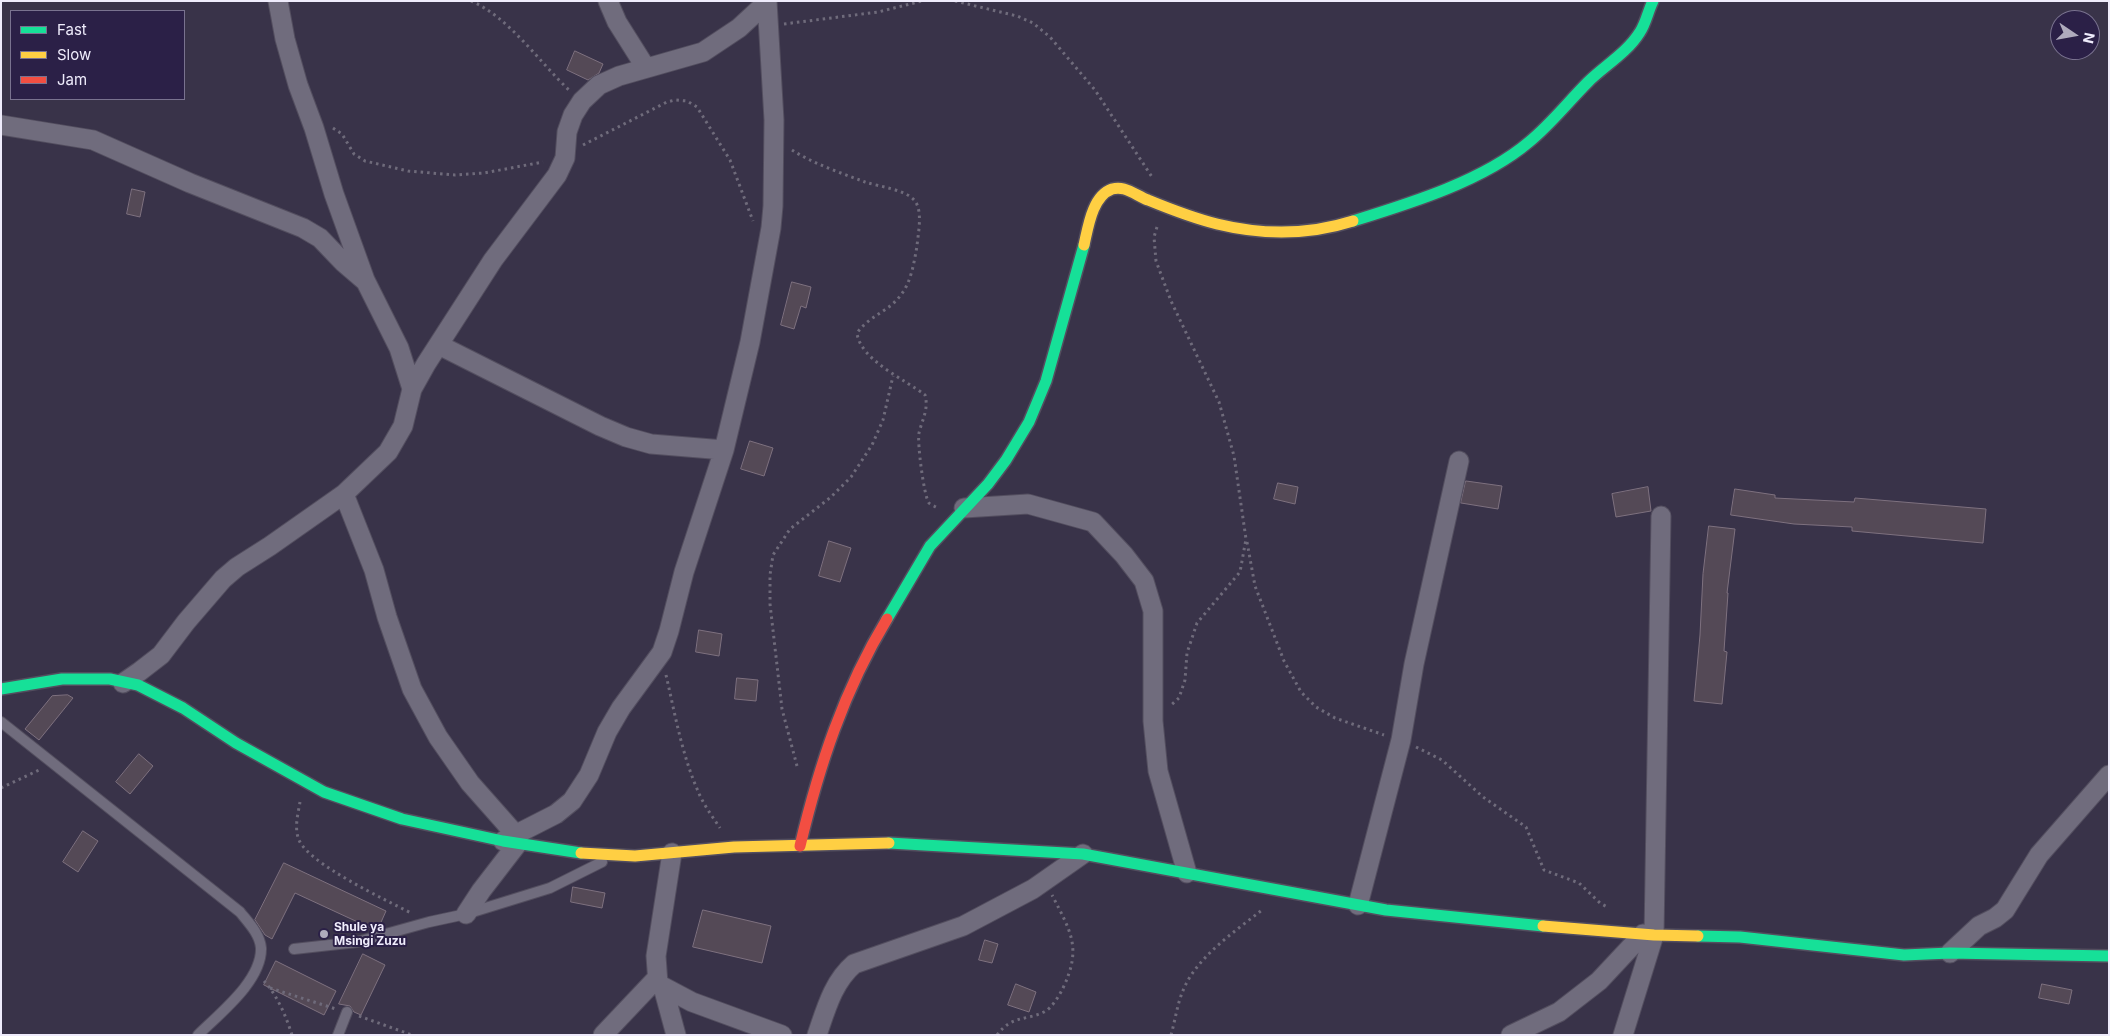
<!DOCTYPE html>
<html>
<head>
<meta charset="utf-8">
<style>
	body { margin:0 }
	#map { position:relative; width:2110px; height:1036px; overflow:hidden; background:#393349; font-family:Inter,sans-serif }
	canvas { display:block }
	.frame { position:absolute; inset:0; border:2px solid #efecfc; pointer-events:none }
	.legend { position:absolute; left:10px; top:10px; width:175px; height:90px; box-sizing:border-box; background:#2b2047; border:1px solid #79728f; margin:0; padding:6px 9px; list-style:none; font-size:15px; color:#efecfc }
	.legend li { display:flex; align-items:center; gap:10px; height:25px }
	.legend b { width:25px; border:1px solid #79728f }
	.north { position:absolute; left:2050px; top:10px; width:50px; height:50px; box-sizing:border-box; background:#2b2047; border:1px solid #79728f; border-radius:50%; rotate:102deg; font-size:14px; font-weight:700; line-height:20px; text-align:center; color:#efecfc }
	.north::after { content:''; display:block; margin:auto; width:18px; height:22px; background:#afabbd; clip-path:polygon(50% 0,100% 100%,50% 72%,0 100%) }
</style>
</head>
<body>
<div id="map">
<canvas width="2110" height="1036"></canvas>
<div class="frame"></div>
<ul class="legend">
<li><b style="height:6px;background:#16e098"></b>Fast</li>
<li><b style="height:6px;background:#ffcf43"></b>Slow</li>
<li><b style="height:6px;background:#f24e42"></b>Jam</li>
</ul>
<div class="north">N</div>
</div>
<script>
const g = document.querySelector('canvas').getContext('2d');
g.lineJoin = 'round';
function fill(path, color) { g.fillStyle = color; g.fill(path, 'evenodd'); }
function stroke(path, color, width, dash) { g.strokeStyle = color; g.lineWidth = width; g.lineCap = dash ? 'butt' : 'round'; g.setLineDash(dash || []); g.stroke(path); }
function label(font, color, halo, rows, align = 'center') {
  g.font = font + ' Inter,sans-serif'; g.lineWidth = 4; g.setLineDash([]); g.textBaseline = 'middle'; g.strokeStyle = halo; g.fillStyle = color; for (const [text, x, y, turn = 0] of rows) {
    g.save(); g.translate(x, y); g.rotate((+turn || 0) * Math.PI / 180); g.textAlign = isNaN(turn) ? turn : align; if (halo) g.strokeText(text, 0, 0); g.fillText(text, 0, 0); g.restore();
  }
}
const building = new Path2D(`
	M575 51 603 64 599 73 588 80 567 70Z
	M132 189 145 192 140 217 127 214Z
	M792 282 811 287 806 308 801 306 794 329 781 325Z
	M750 441 773 448 764 476 741 469Z
	M1466 481 1502 486 1498 509 1461 503Z
	M1278 483 1298 487 1295 504 1274 499Z
	M1648 487 1651 511 1616 517 1612 494Z
	M1735 489 1775 495V498L1854 502 1855 498 1986 509 1983 543 1852 531V527L1794 524 1731 515Z
	M1709 526 1735 529 1727 593H1728L1724 651 1727 652 1722 704 1694 701 1700 635 1703 574Z
	M829 541 851 548 840 582 819 576Z
	M699 630 722 634 719 656 696 652Z
	M737 678 758 680 756 701 735 699Z
	M68 695 73 698 39 740 25 729 52 696Z
	M139 754 153 766 130 794 116 782Z
	M83 831 98 841 78 872 63 862Z
	M284 863 386 911 378 929 375 930 295 893 272 939 265 935 255 920Z
	M573 887 605 893 602 908 571 902Z
	M703 910 771 926 762 963 693 947Z
	M985 940 998 944 992 963 979 960Z
	M363 954 385 965 361 1015 354 1012 350 1006 339 1004Z
	M276 961 336 991 324 1015 264 985Z
	M1016 984 1036 992 1029 1012 1008 1005Z
	M2042 984 2072 990 2069 1004 2039 998Z`);
fill(building, '#544956');
stroke(building, '#7e717f', 1);
const lane = new Path2D(`
	M1 722 240 912C248 922 260 934 261 948 262 981 219 1014 198 1035
	M294 949 357 942 429 922 466 914 550 888 602 862
	M338 1035 347 1012`);
const street = new Path2D(`
	M278 1 285 39 298 85 314 128 334 194 365 280 399 348 412 389
	M608 1 617 22 646 68
	M1 125 93 140 190 183 303 228 320 238 343 262 364 280
	M439 345 600 426 626 437 651 444 724 450
	M344 494 374 570 387 617 412 689 438 737 470 783 516 835
	M964 508 1028 504 1093 522 1124 555 1144 581 1153 611V721L1158 771 1187 873
	M123 683 139 672 161 655 186 622 223 579 237 567 270 546 344 494 388 452 403 426 412 389 426 364 493 260 557 175 565 158 567 132 573 115 582 101 599 85 619 76 703 52 739 28 767 2
	M503 841 556 814 572 801 589 775 607 732 621 708 662 652 669 631 684 572 724 450 750 342 771 228 773 206 774 120 767 1
	M672 853 656 956 658 984 692 1002 782 1035
	M1358 905 1401 740 1414 664 1459 461
	M466 914 481 891 518 843
	M1950 953 1979 926 1995 918 2005 910 2039 855 2109 775
	M663 987 676 1035
	M603 1035 657 978
	M817 1035C826 1009 833 982 854 964L963 926 1033 889 1083 854
	M1511 1035 1559 1012 1599 981 1643 934
	M1623 1035 1654 935 1661 516`);
const fast = new Path2D(`
	M1353 221C1411 203 1483 181 1529 142 1551 124 1568 102 1588 82 1604 66 1627 53 1640 32 1646 23 1648 11 1653 1
	M887 619 930 546 988 484 1006 460 1029 422 1046 381 1084 245
	M1 689 62 679H110L138 685 183 708 236 743 324 792 402 819 503 841 581 853
	M889 843 1083 854 1386 910 1543 926
	M1698 936 1740 937 1904 955 1950 953 2109 956`);
const slow = new Path2D(`
	M1084 245C1088 228 1092 196 1112 189 1116 188 1120 188 1124 189 1132 191 1140 197 1148 200 1170 209 1193 218 1217 224 1262 235 1309 235 1353 221
	M581 853 635 856 734 847 889 843
	M1543 926 1654 935 1698 936`);
const jam = new Path2D(`
	M800 846C819 766 844 690 887 619`);
stroke(lane, '#534e5f', 12);
stroke(street, '#534e5f', 21);
stroke(fast, '#534e5f', 14);
stroke(slow, '#534e5f', 14);
stroke(jam, '#534e5f', 14);
stroke(new Path2D(`
	M471 1C509 17 540 63 570 91
	M955 1 1017 16 1033 23 1050 37 1095 90 1152 177
	M784 24 878 12 922 1
	M333 128 342 134 354 154 365 161 408 171 455 175 484 173 543 162
	M583 145 667 102 675 100 687 101 697 107 730 160 753 221
	M792 150C814 164 841 173 865 182 880 187 905 189 915 201 923 212 918 234 917 246 914 263 911 283 900 296 888 312 870 315 857 333 860 360 906 380 925 395 929 409 922 420 919 433 917 442 924 497 929 503 931 505 934 506 936 507
	M1157 227 1154 237 1156 261 1171 301 1219 402 1234 456 1246 539 1240 572 1197 623 1187 653 1185 680 1179 698 1170 706
	M1247 542 1255 586 1284 661 1301 692 1316 707 1335 718 1384 735
	M666 675C675 714 682 755 698 791 703 804 712 816 720 828
	M1416 747 1442 760 1483 797 1526 827 1544 870 1579 883 1600 903 1609 908
	M797 766 782 709 770 604V575L773 555 790 529 831 497 851 477 872 445 883 420 893 376
	M1 788 39 770
	M300 802C298 814 294 828 299 840 309 864 386 900 411 913
	M264 981C277 995 286 1016 292 1035
	M270 988 336 1009
	M359 1016 412 1035
	M997 1035C1012 1015 1025 1021 1044 1012 1052 1008 1059 996 1063 988 1082 948 1071 932 1052 895
	M1171 1035C1175 1021 1177 1006 1182 993 1195 958 1233 933 1262 910`), '#6f6b7b', 3, [2.5, 4]);
stroke(lane, '#706c7d', 10);
stroke(street, '#706c7d', 19);
stroke(fast, '#16e098', 11);
stroke(slow, '#ffcf43', 11);
stroke(jam, '#f24e42', 11);
for (const [x, y, r, color] of [
	[324,934,5,"#afabbd"]
]) { const dot = new Path2D(); dot.arc(x, y, r, 0, 2 * Math.PI); g.fillStyle = color; g.fill(dot); stroke(dot, '#2b2047', 2); }
label('bold 12px', '#efecfc', '#2b2047', [
	["Shule ya",334,927],
	["Msingi Zuzu",334,941]
], 'left');
</script>
</body>
</html>
